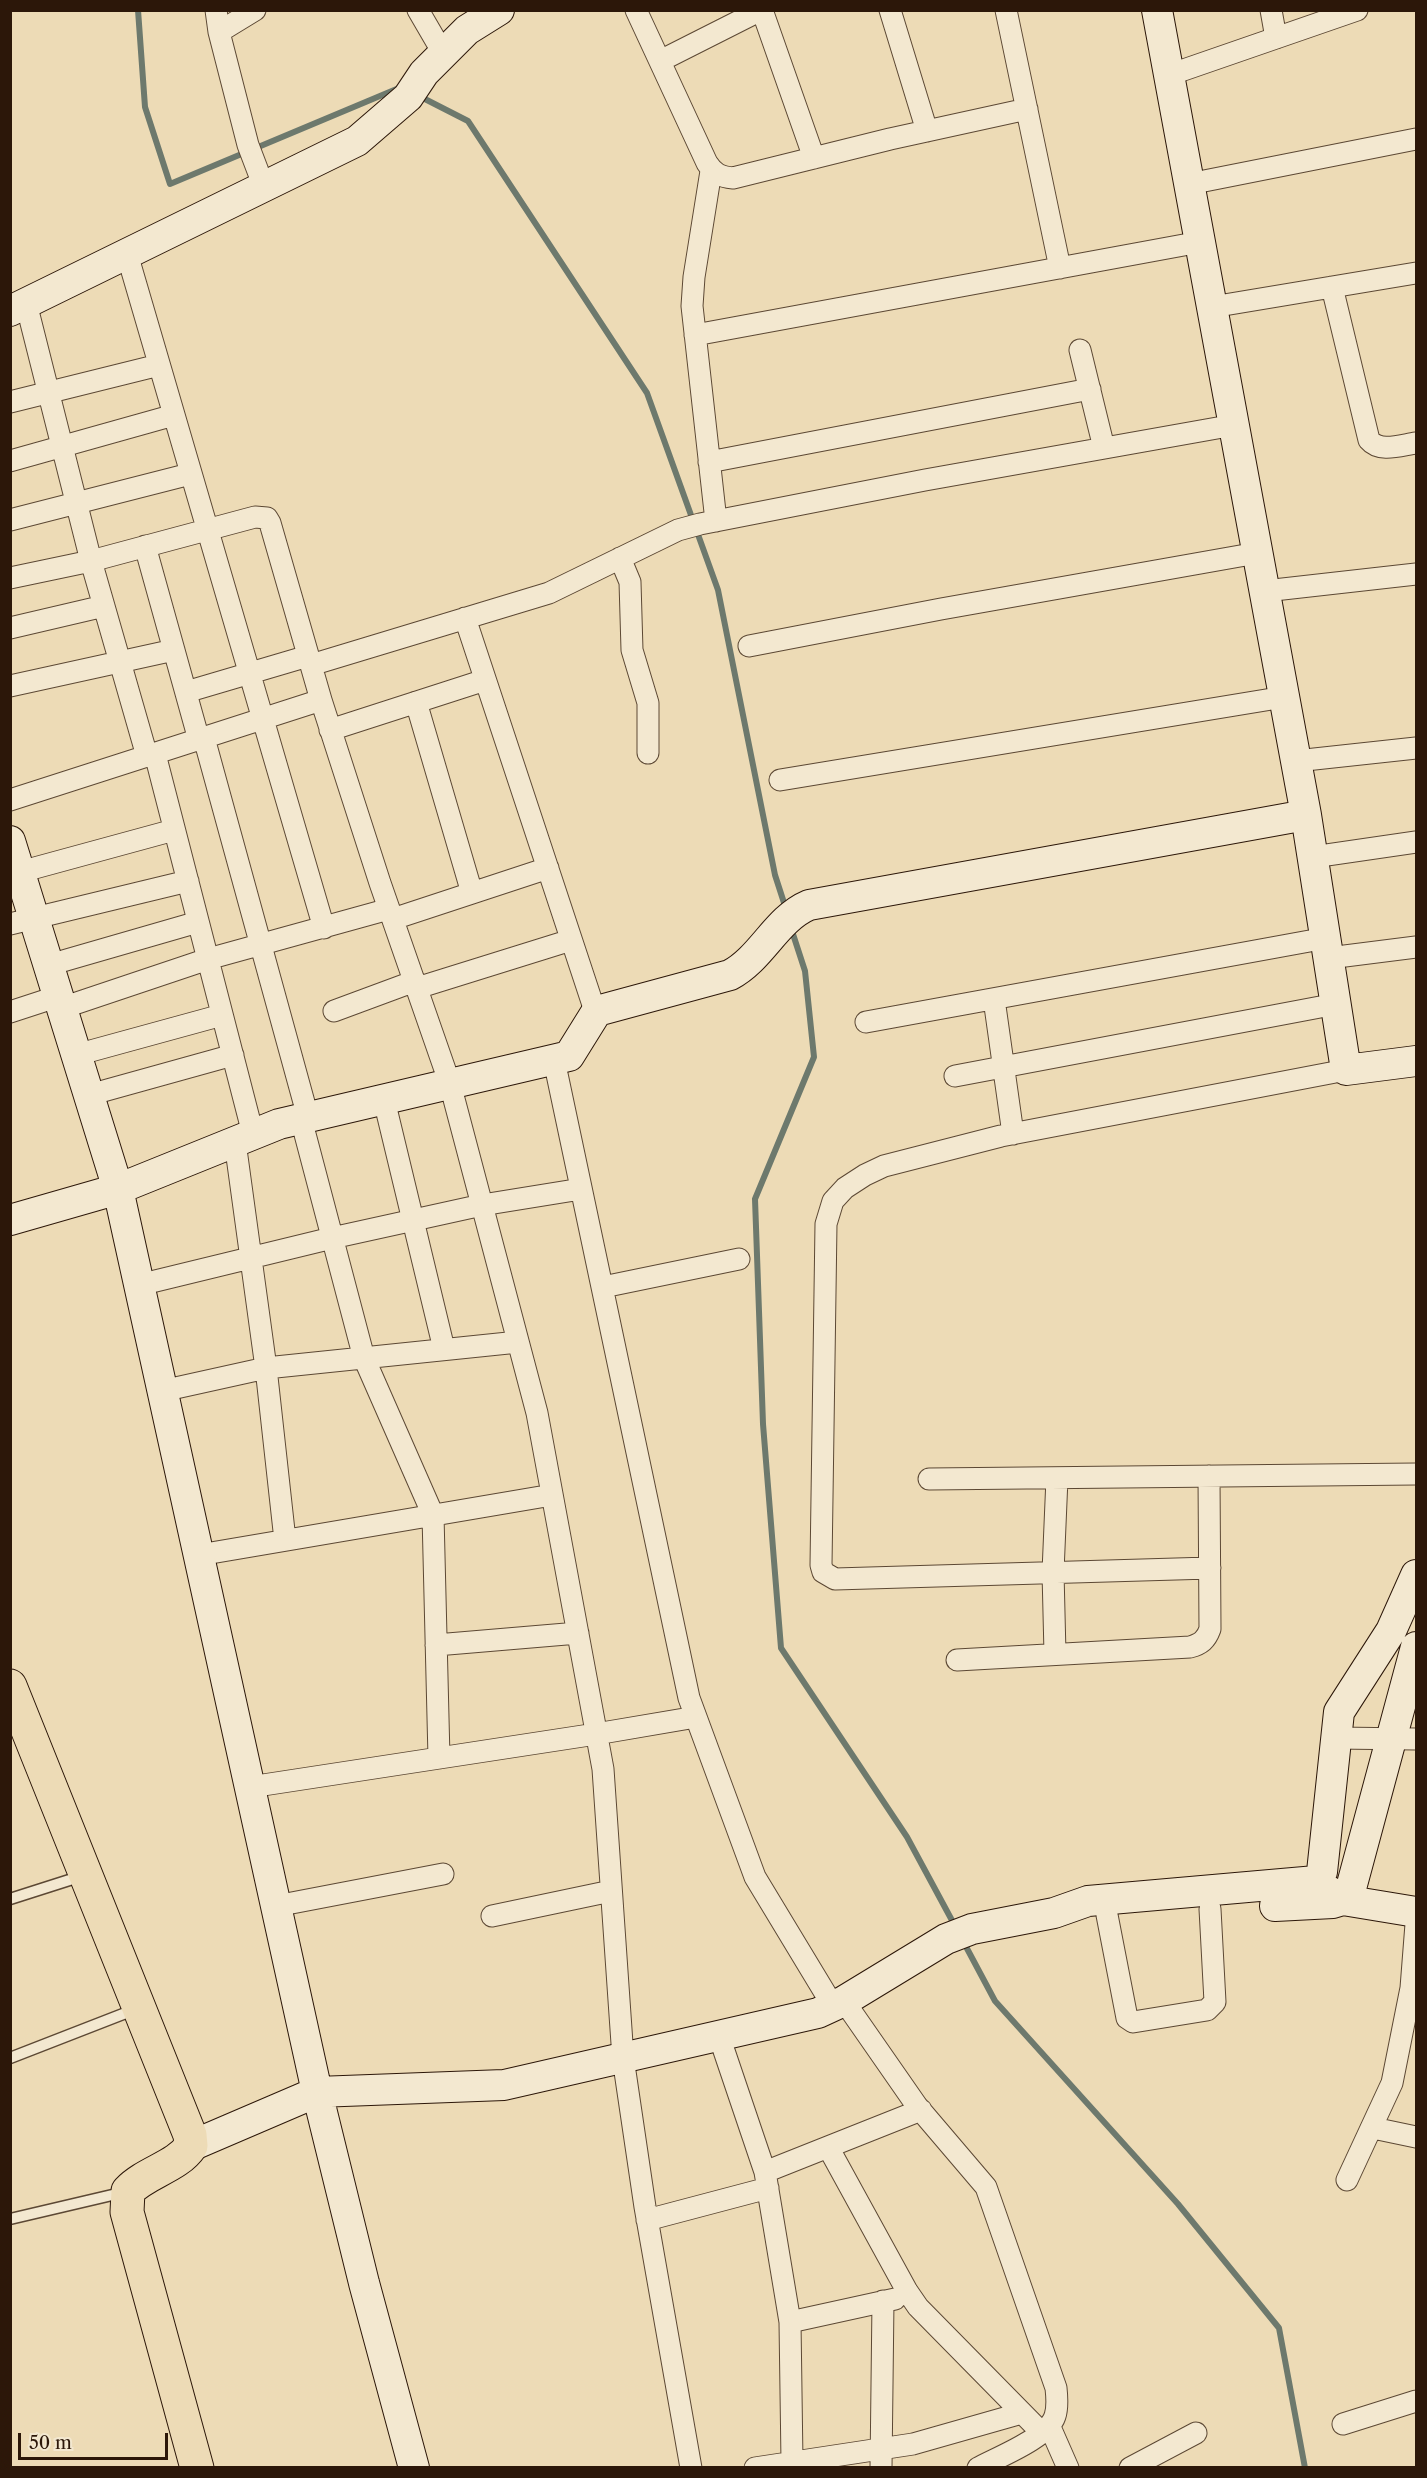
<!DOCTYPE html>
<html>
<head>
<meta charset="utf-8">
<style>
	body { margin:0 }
	#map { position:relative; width:1427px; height:2478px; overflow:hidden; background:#eddbb6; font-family:"Libre Caslon Text",serif }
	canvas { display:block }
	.frame { position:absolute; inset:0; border:12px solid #2c1709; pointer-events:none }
	.scale { position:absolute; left:18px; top:2433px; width:150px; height:27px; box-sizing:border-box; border:3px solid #2c1709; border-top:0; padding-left:8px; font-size:18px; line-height:21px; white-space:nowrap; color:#2c1709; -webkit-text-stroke:4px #f3e8d0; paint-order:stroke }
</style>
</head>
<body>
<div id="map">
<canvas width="1427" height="2478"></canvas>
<div class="frame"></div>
<div class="scale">50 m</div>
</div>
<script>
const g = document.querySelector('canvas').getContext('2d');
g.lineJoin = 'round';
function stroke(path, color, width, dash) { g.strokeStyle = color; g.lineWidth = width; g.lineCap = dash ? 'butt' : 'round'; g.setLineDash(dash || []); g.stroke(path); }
stroke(new Path2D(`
	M138 10 145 107 170 184 399 88
	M419 96 468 121 647 393 718 590 775 875 786 909
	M791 928 805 971 814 1057 755 1199 763 1424 781 1648 907 1837 955 1926
	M963 1941 995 2001 1178 2204 1279 2328 1305 2468`), '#6d796d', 6);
const lane = new Path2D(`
	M10 1899 82 1876
	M10 2058 136 2009
	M10 2219 125 2192`);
const street = new Path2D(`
	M216 10 219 32 248 145 264 187
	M418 10 443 53
	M636 10 707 163C714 174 721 177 733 178L890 139 1027 109
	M762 10 814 158
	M890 10 927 131
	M1006 10 1060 268
	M1271 10 1276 38
	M219 32 255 10
	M660 61 761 10
	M1169 75 1357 10
	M711 171 694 277 692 306 716 521
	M1189 184 1416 139
	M127 254 324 928
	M1332 287 1369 440C1380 453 1401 445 1416 443
	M26 303 91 561 147 756
	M1212 307 1416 273
	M695 335 1200 242
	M1080 350 1104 448
	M10 402 159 365
	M10 461 174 415
	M709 462 1090 389
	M10 520 190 474
	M145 546 199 740
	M620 558 630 582 632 650 648 703V753
	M10 578 91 561 255 517 267 518 270 523 321 700
	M1265 591 1416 574
	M465 618 596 1014
	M10 628 104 606
	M749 646 941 609 1257 553
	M311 665 549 593 678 530 700 524 925 480 1234 425
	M10 686 174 650
	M186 692 308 656
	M416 702 472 893
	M330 730 485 680
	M204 738 308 1117
	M155 754 253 1134
	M1296 761 1416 748
	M780 780 1284 697
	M10 800 321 700 380 883 450 1084 537 1413 603 1769 623 2058 645 2207 691 2468
	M1313 857 1416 842
	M20 872 174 830
	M393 919 548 868
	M10 924 188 881
	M1329 958 1416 947
	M49 965 198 922
	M417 988 571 940
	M994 999 1013 1134
	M62 1008 208 959 389 909
	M334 1011 415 981
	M10 1012 59 996
	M866 1022 1326 938
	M76 1055 222 1015
	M554 1060 689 1698 755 1877 833 2006
	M955 1076 1336 1004
	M89 1095 233 1055
	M384 1100 444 1349
	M301 1119 364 1358 433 1515 439 1758
	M235 1142 266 1368 285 1540
	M139 1285 332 1238 482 1205 581 1189
	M603 1287 739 1259
	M162 1391 266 1368 518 1342
	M929 1479 1416 1474
	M199 1555 552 1495
	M1210 1568 835 1579 823 1572 821 1565 826 1224 833 1201 845 1188 865 1175 884 1166 1001 1136 1346 1070
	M436 1645 578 1633
	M1055 1654 1053 1572 1057 1478
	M957 1660 1190 1647C1201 1644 1206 1640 1210 1629L1209 1476
	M1335 1738 1416 1739
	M250 1787 596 1734 696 1717
	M276 1906 443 1874
	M1107 1915 1127 2018 1133 2022 1207 2010 1215 2002 1210 1909
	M492 1916 611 1891
	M844 2001 917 2106 986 2187 1056 2388C1057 2397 1058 2407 1055 2416 1048 2438 998 2457 978 2468
	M719 2036 765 2172 790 2322 792 2462
	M1373 2128 1416 2137
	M828 2147 907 2291 918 2307 1042 2433
	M765 2172 921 2110
	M1347 2180 1392 2083 1411 1988 1416 1924
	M647 2220 768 2188
	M790 2322 895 2299
	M1343 2424 1416 2401
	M1050 2427 1068 2468
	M755 2468 913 2444 1022 2413
	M881 2468 883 2301
	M1130 2468 1196 2433`);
const secondary = new Path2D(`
	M1157 10 1306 815 1346 1070 1416 1061
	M10 311 357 141 408 97 424 73 467 30 499 10
	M10 841 118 1189 317 2092 364 2283 414 2468
	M10 1220 118 1189 279 1124 569 1056 597 1011 730 975C762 958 776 919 809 905L1306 815
	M1329 1891 1343 1900 1416 1912
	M1275 1906 1333 1903 1343 1900 1350 1892 1416 1647
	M191 2146 317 2092 504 2085 818 2013 844 2001 946 1939 972 1929 1054 1913 1088 1901 1316 1881 1322 1872 1339 1712 1391 1631 1416 1575`);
const primary = new Path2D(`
	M10 1686 190 2135 191 2146C177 2167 146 2172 128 2191L127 2212 197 2468`);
stroke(lane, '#5c4834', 13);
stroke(street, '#5c4834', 23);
stroke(secondary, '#2c1709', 32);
stroke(primary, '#2c1709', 35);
stroke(lane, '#f3e8d0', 10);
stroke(street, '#f3e8d0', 21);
stroke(secondary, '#f3e8d0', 30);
stroke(primary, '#eddbb6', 33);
</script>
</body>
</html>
